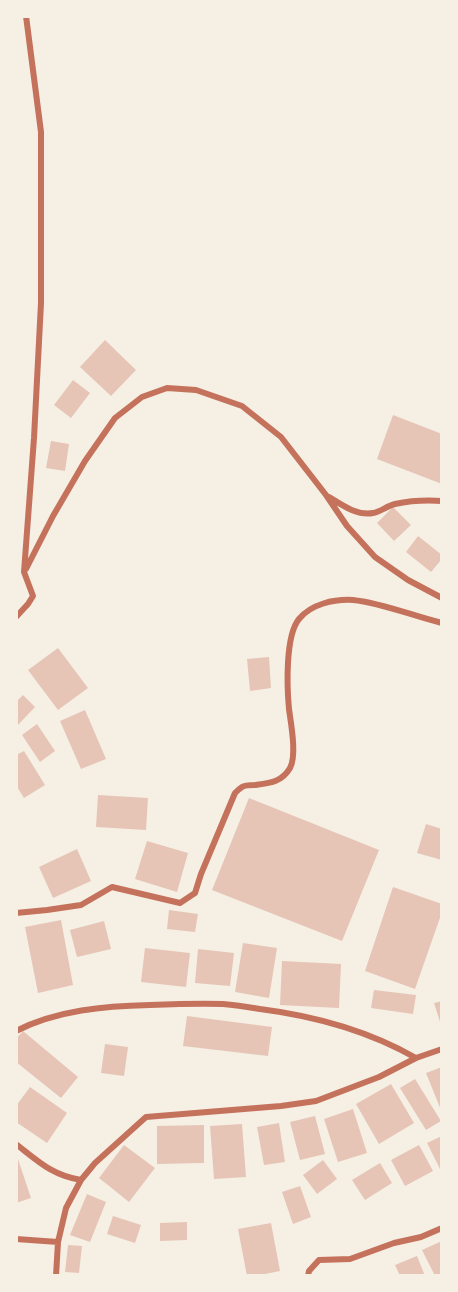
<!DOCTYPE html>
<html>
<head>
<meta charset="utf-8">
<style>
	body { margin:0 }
	#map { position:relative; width:458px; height:1292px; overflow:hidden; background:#f6efe4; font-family:Rubik,sans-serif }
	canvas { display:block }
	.frame { position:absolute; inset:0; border:18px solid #f6efe4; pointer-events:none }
</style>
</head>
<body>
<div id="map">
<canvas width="458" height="1292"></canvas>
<div class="frame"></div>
</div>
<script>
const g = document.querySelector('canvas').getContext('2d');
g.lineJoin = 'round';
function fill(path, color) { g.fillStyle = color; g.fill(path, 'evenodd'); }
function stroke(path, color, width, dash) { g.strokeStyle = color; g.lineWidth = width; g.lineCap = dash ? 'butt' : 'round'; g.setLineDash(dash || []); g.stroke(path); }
fill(new Path2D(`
	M105 340 136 370 111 396 80 367Z
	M73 380 90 393 71 418 54 405Z
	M393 415 442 434V484L377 459Z
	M51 441 69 444 65 471 46 468Z
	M393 507 411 525 394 541 377 523Z
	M418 536 442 555V559L431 572 406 552Z
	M58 648 88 688 58 710 28 670Z
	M269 657 271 688 250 691 247 659Z
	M23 695 35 707 16 727V702Z
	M85 710 106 759 81 769 60 721Z
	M37 724 55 751 40 762 22 735Z
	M24 751 45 785 24 798 16 785V755Z
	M98 795 148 798 146 830 96 827Z
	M249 798 379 850 342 941 212 890Z
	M426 824 442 829V860L417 853Z
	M147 841 188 853 177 892 135 879Z
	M77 849 91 881 53 898 39 867Z
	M393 887 442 904V912L415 989 365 971Z
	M169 910 198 914 195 932 167 929Z
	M61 920 73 985 38 993 25 927Z
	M104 921 111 949 77 957 70 930Z
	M243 943 277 948 269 998 235 992Z
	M145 948 190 953 186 987 141 982Z
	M198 949 234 953 230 986 195 983Z
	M282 961 341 964 339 1008 280 1005Z
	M374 990 416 995 413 1014 371 1008Z
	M442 1001V1025H441L434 1003Z
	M187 1016 272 1027 268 1056 183 1046Z
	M23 1031 78 1077 61 1098 16 1062V1039Z
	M105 1044 128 1047 124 1076 101 1073Z
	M442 1067V1110H441L426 1073Z
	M415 1079 441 1121 426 1130 400 1088Z
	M391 1084 414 1123 379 1144 356 1104Z
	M30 1087 67 1113 47 1143 16 1122V1106Z
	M353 1109 367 1153 338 1162 324 1119Z
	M315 1116 325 1154 300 1160 290 1122Z
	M279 1123 285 1162 264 1165 257 1127Z
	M242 1124 246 1177 214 1179 210 1126Z
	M204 1125V1163L157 1164V1126Z
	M442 1136V1173L427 1143Z
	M124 1145 155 1168 129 1202 99 1178Z
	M419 1145 433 1171 405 1186 391 1160Z
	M16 1153 31 1198 16 1203Z
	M323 1160 337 1179 317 1194 303 1175Z
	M380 1163 392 1183 365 1200 352 1180Z
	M300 1186 311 1217 293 1224 282 1192Z
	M87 1194 106 1202 90 1242 70 1235Z
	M113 1216 141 1225 135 1243 107 1234Z
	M187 1222V1240L160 1241V1223Z
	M271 1223 280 1271 255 1276H247L238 1229Z
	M442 1241V1276H435L422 1250Z
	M68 1245 82 1246 79 1273 65 1272Z
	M417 1256 425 1276H400L395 1265Z`), '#e6c5b7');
stroke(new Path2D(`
	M329 497C342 505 357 516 373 513 380 512 387 506 395 504 409 501 426 500 442 501
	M26 569 53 516 85 461 115 418 142 397 167 388 196 390 242 406 281 437 326 495 347 526 375 557 408 580 442 598
	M16 617 28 604 33 596 24 572 34 438 41 303V132L26 16
	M16 913 47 910 81 905 112 887 180 903 195 893 201 874 235 793C237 791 239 789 242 787 245 785 251 785 255 785 270 783 282 782 290 768 297 755 291 724 289 709 287 688 285 636 299 619 311 604 334 599 353 600 382 603 413 616 442 623
	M16 1031C57 1010 105 1006 150 1005 174 1004 199 1003 223 1004 236 1005 248 1007 260 1009 315 1016 367 1030 416 1058
	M16 1144C39 1162 52 1175 81 1180
	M16 1239 58 1242
	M56 1276 58 1242 66 1208 81 1180 95 1163 146 1117 281 1106 316 1101 379 1077 416 1058 442 1049
	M308 1276 309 1271 319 1260 350 1259 394 1243 421 1237 442 1228`), '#c5725c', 6);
</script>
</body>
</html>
